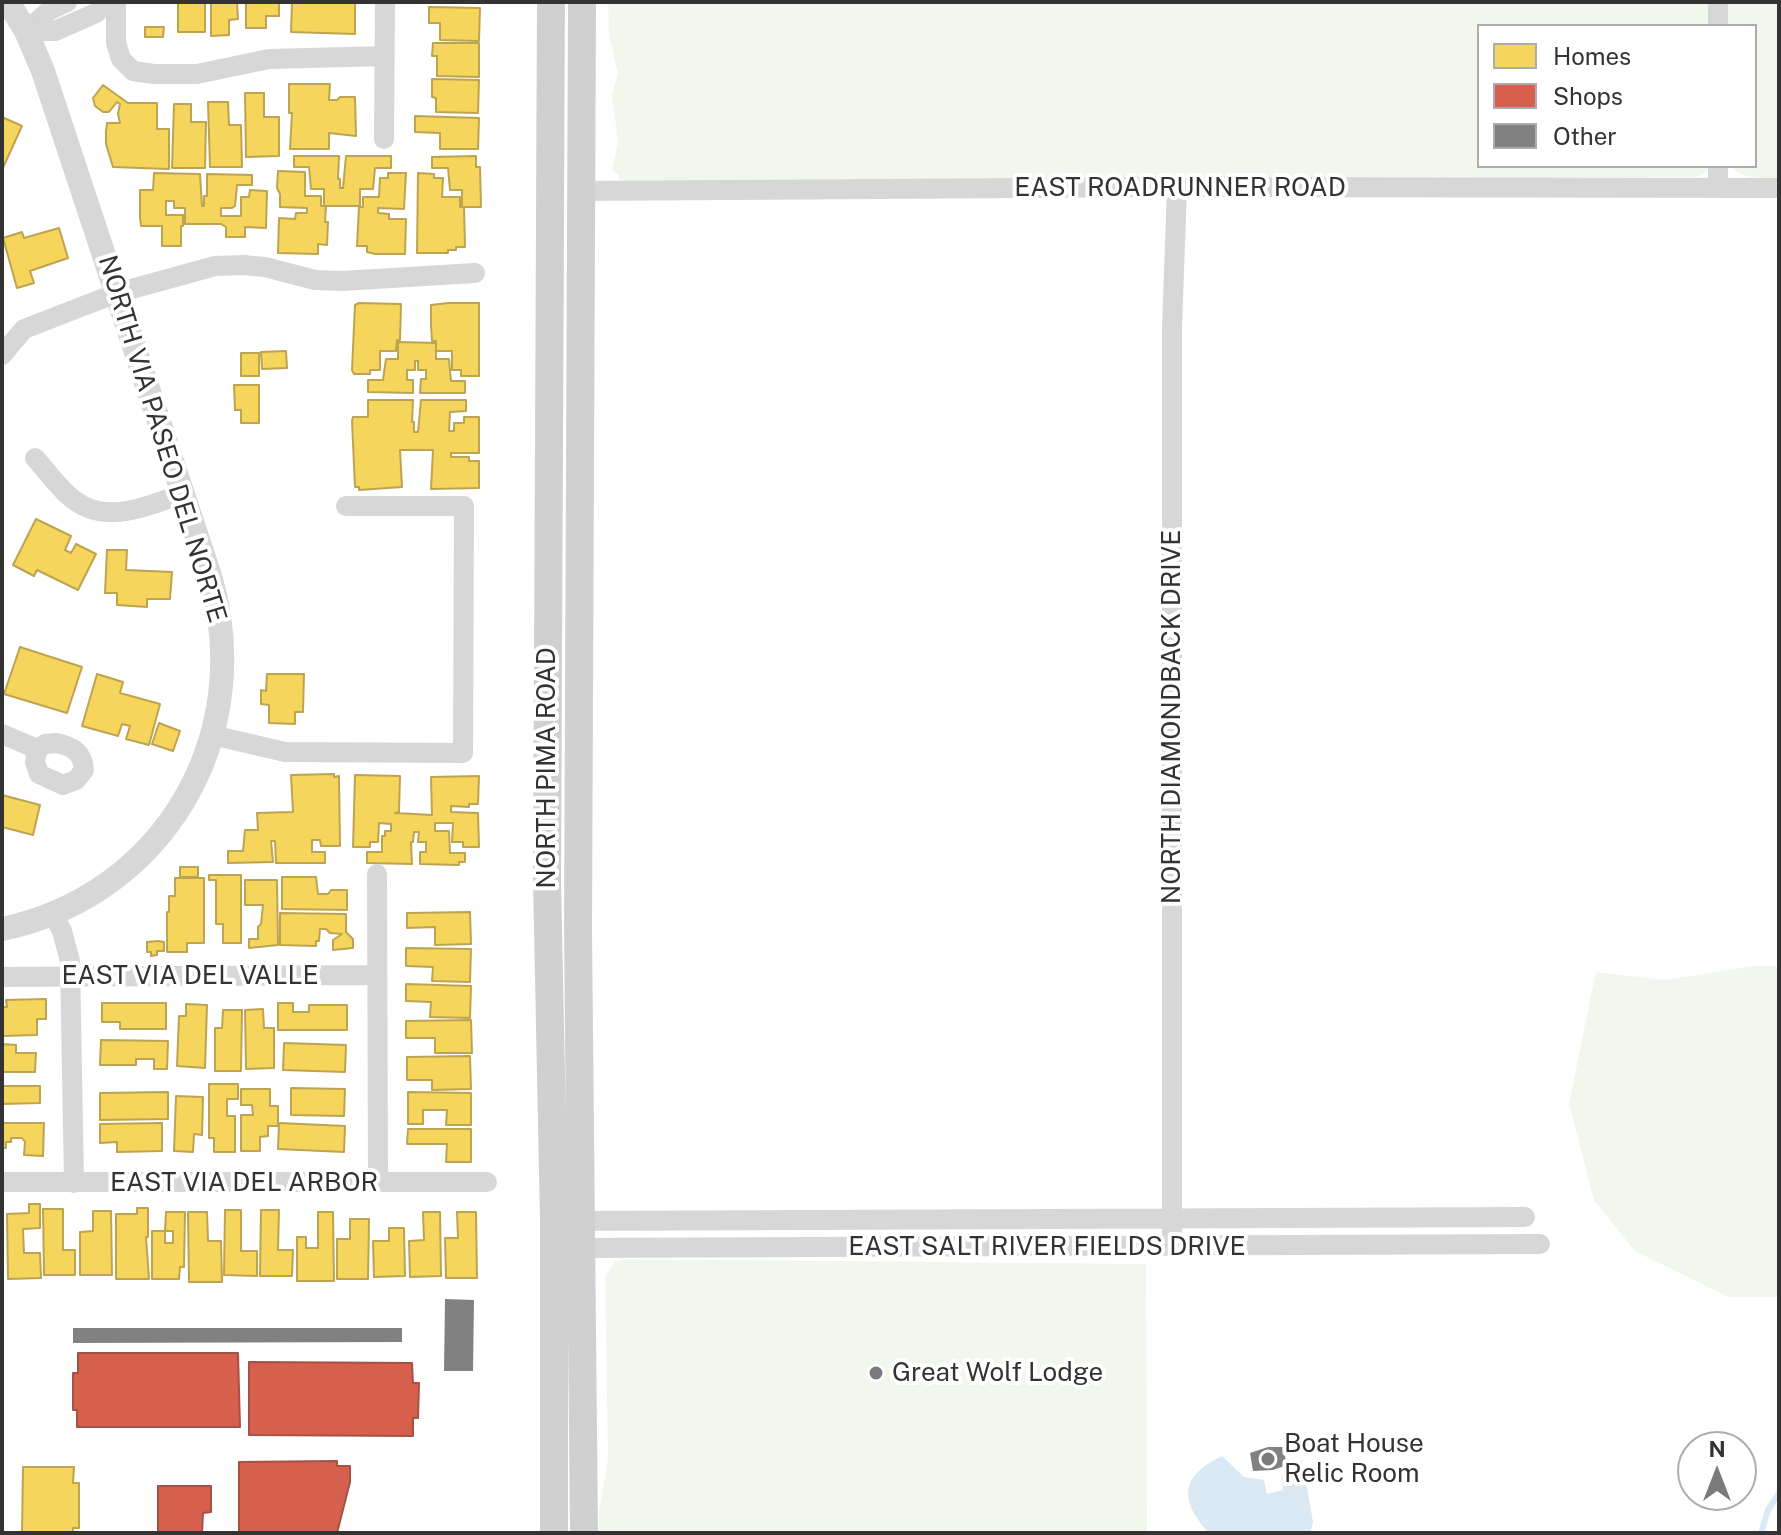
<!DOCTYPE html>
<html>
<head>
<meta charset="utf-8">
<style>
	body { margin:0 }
	#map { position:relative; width:1781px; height:1535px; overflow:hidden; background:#fff; font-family:"Public Sans",sans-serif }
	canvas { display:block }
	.frame { position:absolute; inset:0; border:4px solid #333; pointer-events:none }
	.legend { position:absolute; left:1477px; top:24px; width:280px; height:144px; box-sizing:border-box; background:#fff; border:2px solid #adadad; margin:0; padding:10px 14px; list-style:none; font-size:24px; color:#333 }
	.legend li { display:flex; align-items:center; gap:16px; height:40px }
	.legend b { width:40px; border:2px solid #adadad }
	.north { position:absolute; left:1677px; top:1431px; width:80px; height:80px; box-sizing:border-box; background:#fff; border:2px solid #adadad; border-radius:50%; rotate:0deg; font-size:22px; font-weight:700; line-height:32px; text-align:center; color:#333 }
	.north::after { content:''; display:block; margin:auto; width:28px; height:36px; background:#7a7a7a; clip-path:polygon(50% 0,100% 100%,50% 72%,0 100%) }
</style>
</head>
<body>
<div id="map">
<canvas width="1781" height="1535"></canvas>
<div class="frame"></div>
<ul class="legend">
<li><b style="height:22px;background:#f6d55c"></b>Homes</li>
<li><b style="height:22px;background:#d6604d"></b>Shops</li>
<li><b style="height:22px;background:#818181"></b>Other</li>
</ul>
<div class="north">N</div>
</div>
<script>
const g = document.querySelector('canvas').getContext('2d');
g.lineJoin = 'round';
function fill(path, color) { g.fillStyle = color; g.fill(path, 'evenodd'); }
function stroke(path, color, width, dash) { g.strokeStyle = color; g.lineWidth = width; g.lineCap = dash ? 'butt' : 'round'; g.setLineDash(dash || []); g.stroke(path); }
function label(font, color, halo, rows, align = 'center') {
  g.font = font + ' "Public Sans",sans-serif'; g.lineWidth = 8; g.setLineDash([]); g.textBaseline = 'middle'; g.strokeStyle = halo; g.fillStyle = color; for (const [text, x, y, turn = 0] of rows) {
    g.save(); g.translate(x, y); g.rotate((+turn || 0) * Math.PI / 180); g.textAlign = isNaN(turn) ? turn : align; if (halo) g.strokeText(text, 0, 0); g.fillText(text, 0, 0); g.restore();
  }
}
fill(new Path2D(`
	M608 2H1708V26H1479V166H1708C1707 173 1701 176 1695 177L619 181V174L612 171 618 142 612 95 618 73 609 35Z
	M1727 2H1779V178C1761 178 1744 180 1731 166H1755V26H1727Z
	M1753 966H1779V1297H1728L1635 1251 1594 1200 1569 1103 1596 972 1665 980Z
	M625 1259 1146 1264 1147 1533H599V1512L608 1458 605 1277 615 1262Z`), '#f2f7ee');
fill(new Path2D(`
	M1222 1456 1244 1477 1264 1480 1267 1494 1283 1490 1281 1477 1302 1460 1313 1522 1310 1533H1209C1178 1500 1181 1475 1222 1456Z`), '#dbe9f4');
const homes = new Path2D(`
	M178 2H205V32H178Z
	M211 2H237L238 19 229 20V35L211 36Z
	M246 2H279V16H266V28H246Z
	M292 2H355V34L291 32Z
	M429 7 480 8 479 41 440 40V23H429Z
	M145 27H164L163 37H145Z
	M433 43H479V77L437 76V56H432Z
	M432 79 479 80 478 113 436 112V98L432 97Z
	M289 84H330L329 100H337L340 97H355L356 136 329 133V149H290L292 113H289Z
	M103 85 128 103H157V129H169V169L113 167 106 144V131L107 123H120L118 114 120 104 117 102 109 112H103L95 106 93 98Z
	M245 93H264V117H279V156L246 157Z
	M208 102H228L229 125H241L242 167H210Z
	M174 104H191V122H206L205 168H172Z
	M415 116 479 118 478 149H440V133L415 132Z
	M2 117 22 126 2 170Z
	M294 156H339L338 179H340V188H343L346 156H391V168H375L373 189H360V206H324V189H311L309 167H294Z
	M476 156V167H480L481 207H462V190H450L448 168H432V157Z
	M278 171 305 172V196H321V206H326L325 222H328L327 245 318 244V254L278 253 279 218 295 219 296 213H307V208L280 207V194L277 188Z
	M154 173 200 174 202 206H204V196H207V174L252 175V185H237L235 206 232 208H221V216H241V197H249L250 190 267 191 266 228 245 227V237H226V227L221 224H185V208H174V201H166V215H183V226H181V246H162V226H141L140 217V190H153Z
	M388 173H406L404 209 378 208V213L389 214V219H406L405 254H375L367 252V246H357L359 207H363V197H379L380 178H388Z
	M418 173 434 174V178H443L442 197H460V207H464L465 247H456V250H448V253H417Z
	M59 228 68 258 30 271 34 283 17 288 3 238 22 232 24 238Z
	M359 303 401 304 400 340H397L396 351H380V370H370V374H354L352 370 355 305Z
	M448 303H479V376H461V370H452V351H436V341H432L431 325V305Z
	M398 342 436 343V359H449L451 381H465V393H420L421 379H426V370H418V361H415V370H407V380H413V393L368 392V380H383L386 359H398Z
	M286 351 287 368 262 369 261 352Z
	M241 353H259V376H241Z
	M234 385H259V423H241V410H235Z
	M368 400H413L412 422H414V432H418L421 400H466V411L450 412 449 431H454V423H464V417H479V453H451V457H469V461H479V488L431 489 433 450H400L402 487 359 490V487H355L352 421 353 417H368Z
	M36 519 71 536 65 550 71 553 76 544 96 554 78 590 37 570 34 576 13 565Z
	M107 550H127L126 570 172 572 170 599H147V607L117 605V593H105Z
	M20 647 82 667 67 713 4 694Z
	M97 674 123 682 120 693 160 704 149 745 126 739 130 726 122 724 118 736 82 726Z
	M267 674H304L303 712H295V724L269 723V705L261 704V690L266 691Z
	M159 723 180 731 173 751 152 744Z
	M334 774V777L339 776 340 846H321L320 840H312V852H325V863H276L275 841H271L273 862 228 863V851H243L245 830H258L257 813 293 812 291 775Z
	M355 775 400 776 399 812 395 813 432 815 431 777 479 776 478 804H469V807L451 806V812L478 813 479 847H463V842H452L453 823H435V831H449L450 853H465V862H459V865L420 864V852H426V842H418L419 832H414L413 842H411L412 864 367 863V852H382V836H385V831H391V824L379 823 378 842H370V847H353Z
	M2 795 40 805 33 835 2 827Z
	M180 867H198V877H180Z
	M209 875H241V943H223V924H216V880H209Z
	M282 877H316L318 894H328L331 890H347V910L282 909Z
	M175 878H204V943H187V952H167V912H169V896H175Z
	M245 880H277L278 945 249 948V939H258V927L261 924 263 905H245Z
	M470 912 471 944 435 945V927L407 928V913Z
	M280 913 346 914V932L353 939V948L333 950V940L342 934 330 933 326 929H320L319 941H316V946L280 945Z
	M158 941 164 942V951H157V955L151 956V952H147V942Z
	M406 948 471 949 470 982 432 981 433 967 406 966Z
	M406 984 471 986 470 1018 430 1017 431 1002 406 1001Z
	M46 999V1019H37V1035L2 1036V1007H7L6 1000Z
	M102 1003H166V1029H120V1022H102Z
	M278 1003H293V1012H309V1005H347V1030H278Z
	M186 1004 207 1005 205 1068 177 1066 179 1016H186Z
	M263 1009 264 1028H274V1068L246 1069 245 1010Z
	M223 1010H242L241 1071H215V1028H222Z
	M471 1020 472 1053H435V1038H406V1021Z
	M101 1040 168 1041 167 1069H154V1059H136V1065H100Z
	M284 1043 346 1045 345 1072 283 1070Z
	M2 1044 16 1045V1053H36L35 1072H2Z
	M470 1056 471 1089 432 1090V1080H407V1057Z
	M209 1084H238V1099H227V1116H235V1152H214V1138H209Z
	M2 1086H40V1103L2 1104Z
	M291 1088 345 1089 344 1116 291 1115Z
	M241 1089H270V1106H278V1126H268V1136L260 1137V1151H241V1115H253L252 1105H241Z
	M168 1092V1119L100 1120V1093Z
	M408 1092 471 1093V1125H446L447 1110H423V1124H408Z
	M176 1096 203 1097 202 1135 194 1134 193 1152 174 1151Z
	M2 1123H44L43 1156 24 1155 25 1142 22 1138H11V1142H6V1148H2Z
	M162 1123V1151L117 1152V1142L100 1143V1124Z
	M279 1123 345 1126 344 1152 278 1149Z
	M408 1129H471V1162H446L447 1144H407Z
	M29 1204H40V1228L23 1229 24 1253H40L41 1278 8 1279 7 1214 29 1213Z
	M137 1208H148V1237H146L149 1279H116V1214H137Z
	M43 1209H63V1250H75V1275H44Z
	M225 1210H241V1251H257V1276L224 1275Z
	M261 1210H279L278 1250H293L292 1276H260Z
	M93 1211H111L112 1275H80V1232L93 1231Z
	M166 1212H185L184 1267H180L179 1279H152V1231H165V1243H173V1231H165Z
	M188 1212H207L208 1241H221L222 1282H189Z
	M318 1212H333L334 1281H297V1237H306V1248H318Z
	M423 1212H440L441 1276 410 1277 409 1241 424 1240Z
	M457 1212H476L477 1278H446L445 1238H458Z
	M350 1219H369L368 1279H337V1239H350Z
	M389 1228H404L405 1276 374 1277 373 1241H389Z
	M23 1467H74L73 1483H79V1528H73V1533H22Z`);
fill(homes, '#f6d55c');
stroke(homes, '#bca450', 2);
const shops = new Path2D(`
	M78 1353H238L240 1427H77V1410H73V1373H78Z
	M249 1362 412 1363 413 1383H419L418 1418H413V1436L249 1435Z
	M337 1461V1466H350V1482L337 1533H239V1462Z
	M158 1486H211V1512L203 1513 202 1533H158Z`);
fill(shops, '#d6604d');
stroke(shops, '#a55245', 2);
stroke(new Path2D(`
	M1761 1533 1768 1510 1779 1493`), '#dbe9f4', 6);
fill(new Path2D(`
	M445 1299 474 1300 473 1371H444Z
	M73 1328H402V1342L73 1343Z
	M1268 1447H1283L1287 1465 1273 1470 1253 1471 1250 1453Z`), '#818181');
stroke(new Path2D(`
	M116 2V43L121 59 133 71 154 74H197L269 59 385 56
	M1718 26V2
	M26 31H55L96 13 107 2
	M26 31 50 10 67 2
	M384 139 385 2
	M1718 188V166
	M580 191 1177 187 1779 188
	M2 355 24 329 117 293 215 266 243 265 265 267 315 280 342 281 475 273
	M35 458C47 471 59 489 74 500 107 525 148 506 182 494
	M2 734 37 749
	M212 735 285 752 463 753 464 506H346
	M56 743C72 746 83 752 84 770L76 780 63 785 39 774 35 762 37 749 45 744Z
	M377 874 378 1182
	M53 914 62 931 70 961 74 1183
	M2 977 377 975
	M2 1182H487
	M569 1221 1525 1217
	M1172 1247V328L1177 187
	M570 1248 1540 1244`), '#d7d7d7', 20);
stroke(new Path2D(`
	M2 929C165 895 257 734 210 576L43 71 26 31 8 2`), '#d7d7d7', 24);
stroke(new Path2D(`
	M551 2 547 879 554 1221V1533
	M582 2 578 929 584 1533`), '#d0d0d0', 28);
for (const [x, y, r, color] of [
	[876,1373,8,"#7a7a7a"],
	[1268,1459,8,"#7a7a7a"]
]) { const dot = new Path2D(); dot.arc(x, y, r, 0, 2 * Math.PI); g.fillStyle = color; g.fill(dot); stroke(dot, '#fff', 3); }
label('26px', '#333', '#fff', [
	["EAST ROADRUNNER ROAD",1180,188],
	["NORTH VIA PASEO DEL NORTE",162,439,73],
	["NORTH DIAMONDBACK DRIVE",1172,717,-90],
	["NORTH PIMA ROAD",547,768,-90],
	["EAST VIA DEL VALLE",190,976],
	["EAST VIA DEL ARBOR",244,1183],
	["EAST SALT RIVER FIELDS DRIVE",1047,1247]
]);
label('26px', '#333', '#fff', [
	["Great Wolf Lodge",892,1373],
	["Boat House",1284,1444],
	["Relic Room",1284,1474]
], 'left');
</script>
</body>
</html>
